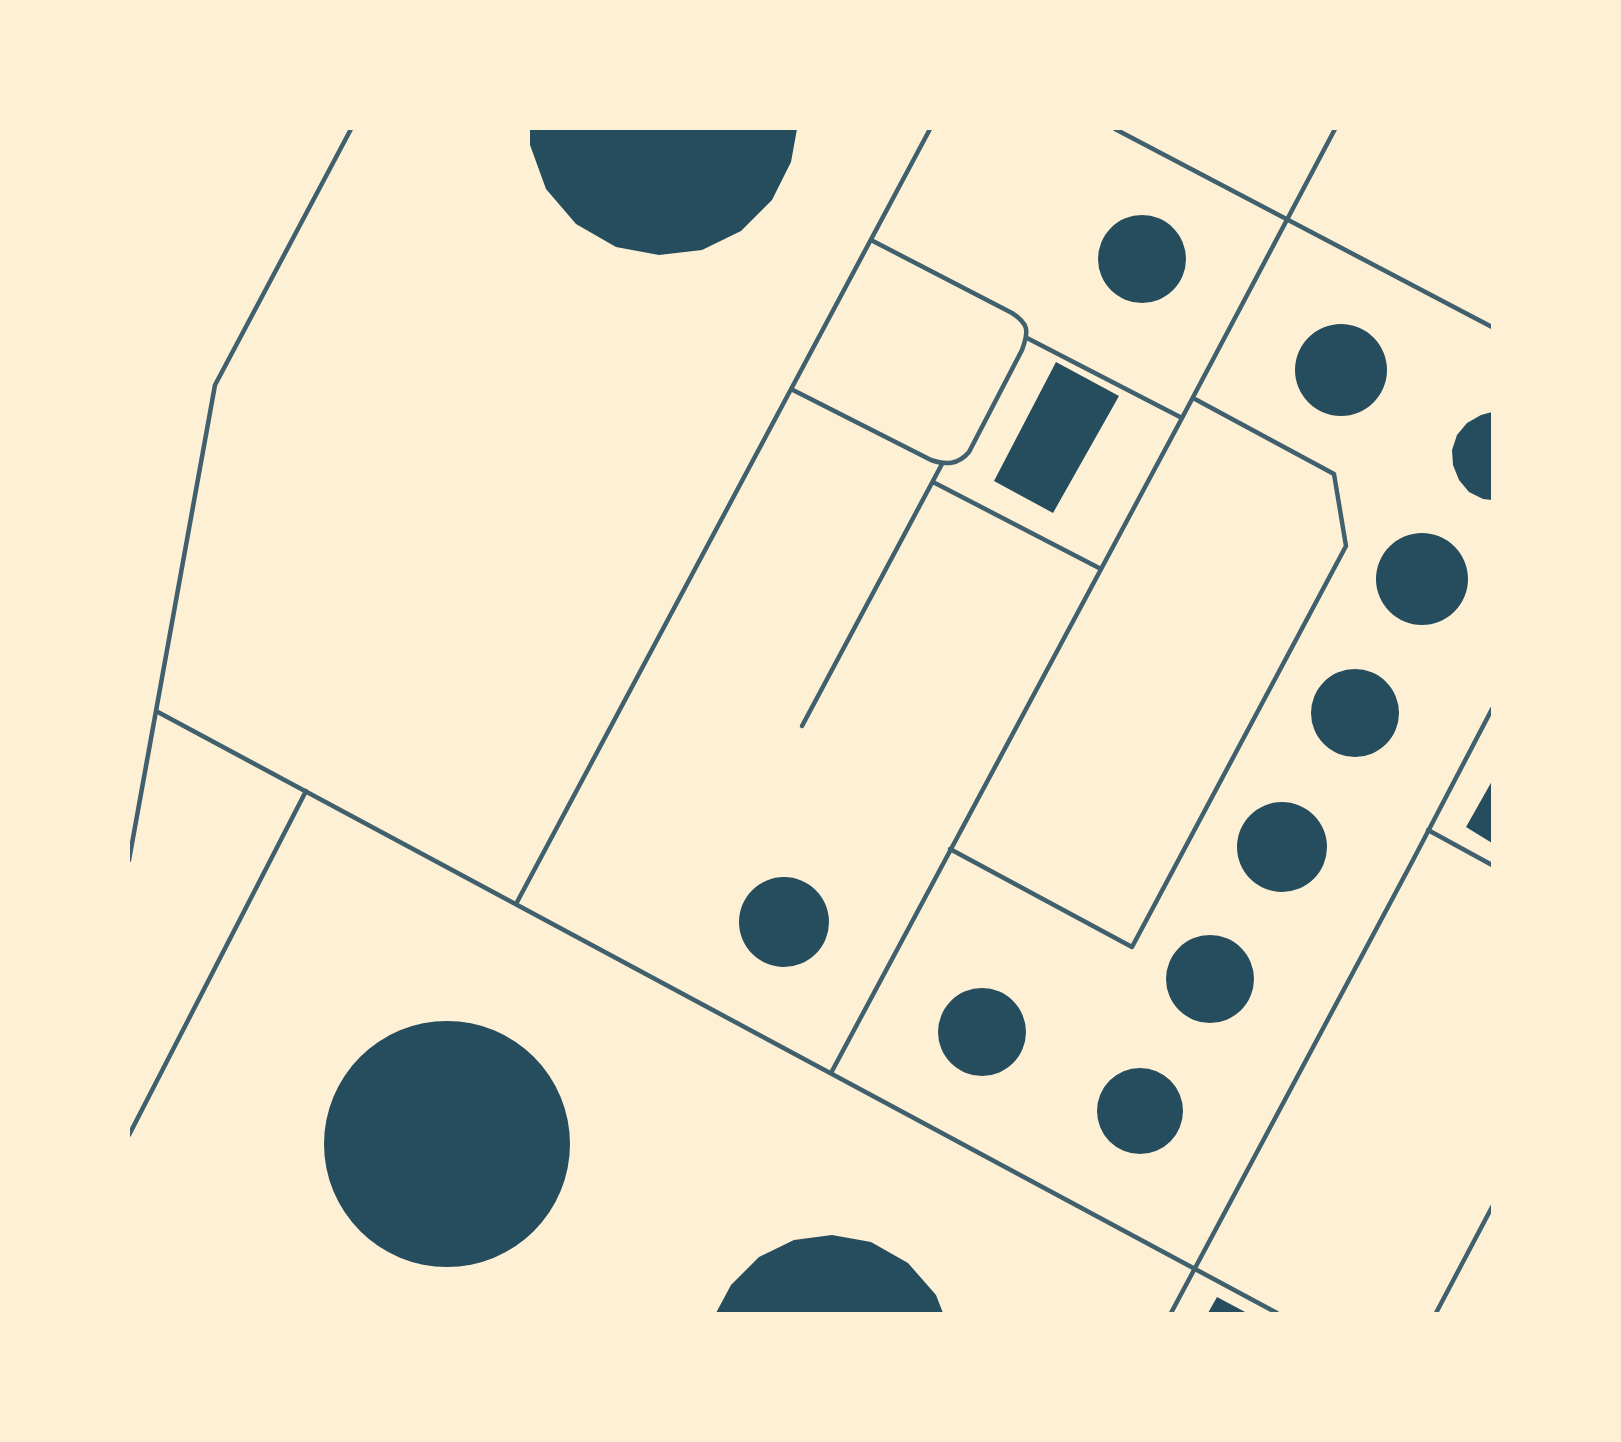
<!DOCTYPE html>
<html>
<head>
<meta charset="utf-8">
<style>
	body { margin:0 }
	#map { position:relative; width:1621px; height:1442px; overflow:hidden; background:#fdf0d5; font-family:Jost,sans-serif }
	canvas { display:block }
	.frame { position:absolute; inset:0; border:130px solid #fdf0d5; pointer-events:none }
</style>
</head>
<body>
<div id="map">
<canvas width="1621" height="1442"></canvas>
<div class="frame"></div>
</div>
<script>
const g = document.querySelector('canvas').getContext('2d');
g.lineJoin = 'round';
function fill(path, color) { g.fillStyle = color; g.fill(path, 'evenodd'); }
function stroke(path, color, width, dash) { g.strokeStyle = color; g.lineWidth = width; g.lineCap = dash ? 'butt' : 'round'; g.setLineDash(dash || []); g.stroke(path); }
fill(new Path2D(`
	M530 129H797L791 162 772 200 741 231 702 250 659 255 616 247 576 224 546 189 530 145Z
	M1098 259a44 44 0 1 1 88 0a44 44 0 1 1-88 0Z
	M1295 370a46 46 0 1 1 92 0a46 46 0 1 1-92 0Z
	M1056 362 1119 396 1053 513 994 481Z
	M1492 412V500L1483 499 1469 492 1459 480 1453 465 1452 450 1457 435 1467 423 1481 415Z
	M1376 579a46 46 0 1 1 92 0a46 46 0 1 1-92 0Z
	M1311 713a44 44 0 1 1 88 0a44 44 0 1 1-88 0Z
	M1492 781V843L1466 827Z
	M1237 847a45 45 0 1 1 90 0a45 45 0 1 1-90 0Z
	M739 922a45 45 0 1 1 90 0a45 45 0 1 1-90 0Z
	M1166 979a44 44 0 1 1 88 0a44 44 0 1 1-88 0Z
	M938 1032a44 44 0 1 1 88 0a44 44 0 1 1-88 0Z
	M324 1144a123 123 0 1 1 246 0a123 123 0 1 1-246 0Z
	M1097 1111a43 43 0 1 1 86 0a43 43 0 1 1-86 0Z
	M832 1235 871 1242 908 1263 936 1295 943 1313H716L731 1285 759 1257 794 1240Z
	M1217 1297 1247 1313H1208Z`), '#264d5e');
stroke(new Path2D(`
	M1115 129 1492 327
	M1027 338 1182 418
	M791 389 931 460C946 465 958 465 969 452L1022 350C1029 331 1029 324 1012 313L871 240
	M933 482 1101 569
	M156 711 1277 1313
	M802 726 942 464
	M1428 830 1492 865
	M950 849 1132 947 1346 546 1334 474 1193 398
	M129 860 215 385 351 129
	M516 904 930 129
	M831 1073 1182 418 1335 129
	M129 1135 306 791
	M1171 1313 1412 862 1492 709
	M1436 1313 1492 1207`), '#3f606c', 4.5);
</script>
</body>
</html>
